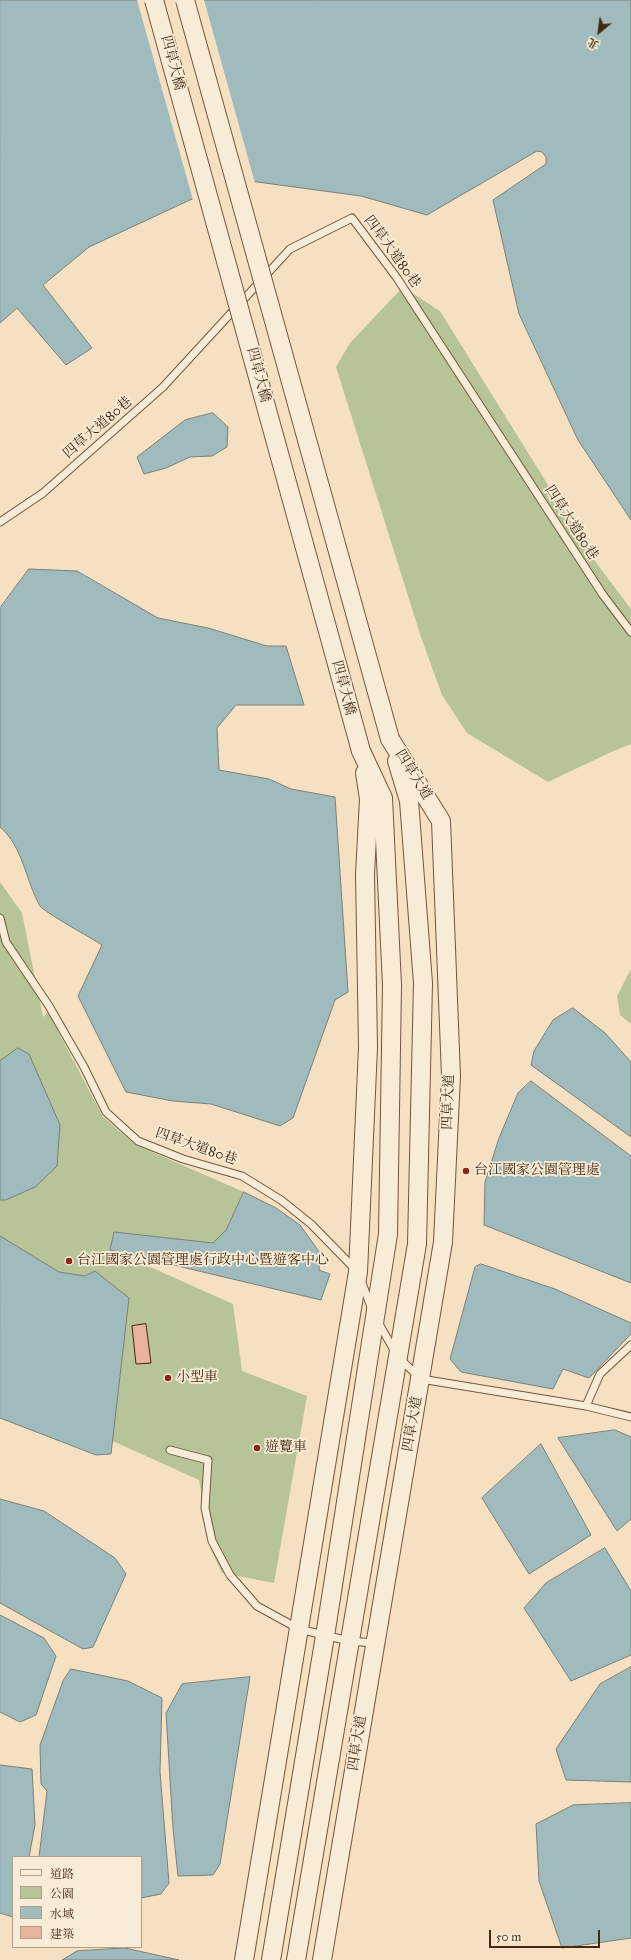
<!DOCTYPE html>
<html>
<head>
<meta charset="utf-8">
<style>
	body { margin:0 }
	#map { position:relative; width:631px; height:1960px; overflow:hidden; background:#f5e1c2; font-family:"IM FELL Great Primer","Noto Serif TC",serif }
	canvas { display:block }
	.legend { position:absolute; left:12px; top:1856px; width:130px; height:92px; box-sizing:border-box; background:#f8ecd7; border:1px solid #b19e88; margin:0; padding:5px 7px; list-style:none; font-size:12px; color:#462811 }
	.legend li { display:flex; align-items:center; gap:8px; height:20px }
	.legend b { width:20px; border:1px solid #b19e88 }
	.north { position:absolute; left:579px; top:12px; width:40px; height:40px; -webkit-text-stroke:3px #f8ecd7; paint-order:stroke; rotate:209deg; font-size:11px; font-weight:700; line-height:16px; text-align:center; color:#462811 }
	.north::after { content:''; display:block; margin:auto; width:14px; height:18px; background:#462811; clip-path:polygon(50% 0,100% 100%,50% 72%,0 100%) }
	.scale { position:absolute; left:489px; top:1930px; width:111px; height:18px; box-sizing:border-box; border:2px solid #462811; border-top:0; padding-left:5px; font-size:12px; line-height:14px; white-space:nowrap; color:#462811; -webkit-text-stroke:3px #f8ecd7; paint-order:stroke }
</style>
</head>
<body>
<div id="map">
<canvas width="631" height="1960"></canvas>
<ul class="legend">
<li><b style="height:5px;background:#f8ecd7"></b>道路</li>
<li><b style="height:11px;background:#b6c497"></b>公園</li>
<li><b style="height:11px;background:#a0bbbd"></b>水域</li>
<li><b style="height:11px;background:#e8b29d"></b>建築</li>
</ul>
<div class="north">北</div>
<div class="scale">50 m</div>
</div>
<script>
const g = document.querySelector('canvas').getContext('2d');
g.lineJoin = 'round';
function fill(path, color) { g.fillStyle = color; g.fill(path, 'evenodd'); }
function stroke(path, color, width, dash) { g.strokeStyle = color; g.lineWidth = width; g.lineCap = dash ? 'butt' : 'round'; g.setLineDash(dash || []); g.stroke(path); }
function label(font, color, halo, rows, align = 'center') {
  g.font = font + ' "IM FELL Great Primer","Noto Serif TC",serif'; g.lineWidth = 3.5; g.setLineDash([]); g.textBaseline = 'middle'; g.strokeStyle = halo; g.fillStyle = color; for (const [text, x, y, turn = 0] of rows) {
    g.save(); g.translate(x, y); g.rotate((+turn || 0) * Math.PI / 180); g.textAlign = isNaN(turn) ? turn : align; if (halo) g.strokeText(text, 0, 0); g.fillText(text, 0, 0); g.restore();
  }
}
fill(new Path2D(`
	M403 287 440 311 597 564 631 609V744L611 752 548 782 467 733 442 695 421 637 336 367 350 343Z
	M0 882 22 913 43 1017 48 1012 103 1117 136 1145 244 1192 226 1230 213 1243 114 1232 110 1249 233 1304 242 1371 307 1396 274 1583 222 1573 210 1548 199 1480 0 1390Z
	M631 969V1024L620 1015 617 996Z`), '#b6c497');
const water = new Path2D(`
	M0 0H631V520L578 440 519 314 493 200 546 164V157L542 152 537 151 427 215 361 196 235 179 89 247 43 285 92 348 66 365 17 308 0 323Z
	M213 413 228 427 227 447 212 456 190 457 166 468 144 474 137 457 185 420Z
	M29 569 77 571 158 618 208 628 267 646H286L304 705H236L217 728 219 770 269 779 291 789 335 797 348 992 335 1000 293 1118 280 1126 211 1104 173 1101 126 1092 78 996 102 945C93 939 44 912 40 906 26 882 23 846 0 827V608Z
	M573 1008 605 1033 631 1062V1137L531 1065 534 1051 553 1020Z
	M18 1048 29 1054 60 1125 57 1166 35 1187 6 1200H0V1061Z
	M531 1081 631 1156V1283L484 1225 485 1182 499 1138 518 1093Z
	M244 1192 276 1208 300 1225 320 1253 319 1270 330 1274 321 1300 110 1250 114 1232 213 1243 226 1230Z
	M0 1236 59 1272 85 1276 95 1271 129 1298 111 1454 96 1455 0 1418Z
	M481 1264 555 1289 631 1323V1334L589 1378 563 1369 553 1389 461 1372 450 1359 475 1267Z
	M615 1430 631 1437V1519L617 1531 558 1438Z
	M541 1444 591 1535 529 1574 482 1498Z
	M0 1499 44 1511 115 1558 126 1574 93 1647 83 1649 0 1603Z
	M605 1548 631 1591V1655L571 1681 524 1608 546 1583Z
	M0 1615 44 1638 56 1656 36 1715 20 1722 0 1712Z
	M631 1667V1782L566 1780 556 1749 600 1684Z
	M71 1669 128 1681 162 1698 160 1772 169 1883 161 1894 141 1898V1857H39L47 1791 41 1784 40 1745 63 1681Z
	M250 1677 220 1864 213 1875 178 1876 173 1829 166 1713 182 1684Z
	M0 1765 32 1769 35 1825 29 1857H13V1917L0 1913Z
	M631 1803V1938L562 1948 539 1881 536 1824 573 1805Z
	M125 1948 179 1960H62L77 1951Z`);
fill(water, '#a0bbbd');
stroke(water, '#7c8078', 1);
fill(new Path2D(`
	M137 0H204L255 183 235 181 193 200Z`), '#f5e1c2');
const building = new Path2D(`
	M146 1324 151 1363 136 1364 132 1326Z`);
fill(building, '#e8b29d');
stroke(building, '#462811', 1);
const service = new Path2D(`
	M0 522 43 493 163 387 290 249 352 218 397 278 603 595 631 632
	M0 918 6 942 49 1006 84 1067 106 1112 138 1141 183 1159 242 1176 281 1200 311 1224 355 1269
	M361 1280 371 1307
	M378 1322 398 1357 421 1379 586 1406 631 1417
	M586 1406 600 1374 631 1345
	M170 1450 208 1460 205 1508 212 1541 230 1575 257 1606 299 1629 349 1641 375 1643`);
const tertiary = new Path2D(`
	M244 1960 358 1272 368 1047 365 874 369 799 365 773
	M271 1960 325 1636 388 1234 392 985 383 798 361 751
	M296 1960 417 1244 423 983 409 801 397 761
	M322 1960 443 1242 451 1076 441 821 390 739`);
stroke(service, '#72563d', 9);
stroke(tertiary, '#72563d', 20);
stroke(service, '#f8ecd7', 7);
stroke(tertiary, '#f8ecd7', 18);
const tertiaryBridge = new Path2D(`
	M154 0 361 751
	M185 0 390 739`);
stroke(tertiaryBridge, '#72563d', 20, []);
stroke(tertiaryBridge, '#f8ecd7', 18);
for (const [x, y, r, color] of [
	[466,1171,4,"#8f2418"],
	[69,1261,4,"#8f2418"],
	[168,1378,4,"#8f2418"],
	[257,1448,4,"#8f2418"]
]) { const dot = new Path2D(); dot.arc(x, y, r, 0, 2 * Math.PI); g.fillStyle = color; g.fill(dot); stroke(dot, '#f8ecd7', 1.5); }
label('14px', '#462811', '#f8ecd7', [
	["四草大橋",172,63,75],
	["四草大道80巷",392,252,54],
	["四草大橋",258,375,75],
	["四草大道80巷",98,428,-41],
	["四草大道80巷",571,523,57],
	["四草大橋",343,688,75],
	["四草大道",413,775,58],
	["四草大道",449,1102,-88],
	["四草大道80巷",196,1147,19],
	["四草大道",413,1424,-80],
	["四草大道",358,1743,-81]
]);
label('14px', '#462811', '#f8ecd7', [
	["台江國家公園管理處",474,1171],
	["台江國家公園管理處行政中心暨遊客中心",77,1261],
	["小型車",176,1378],
	["遊覽車",265,1448]
], 'left');
</script>
</body>
</html>
